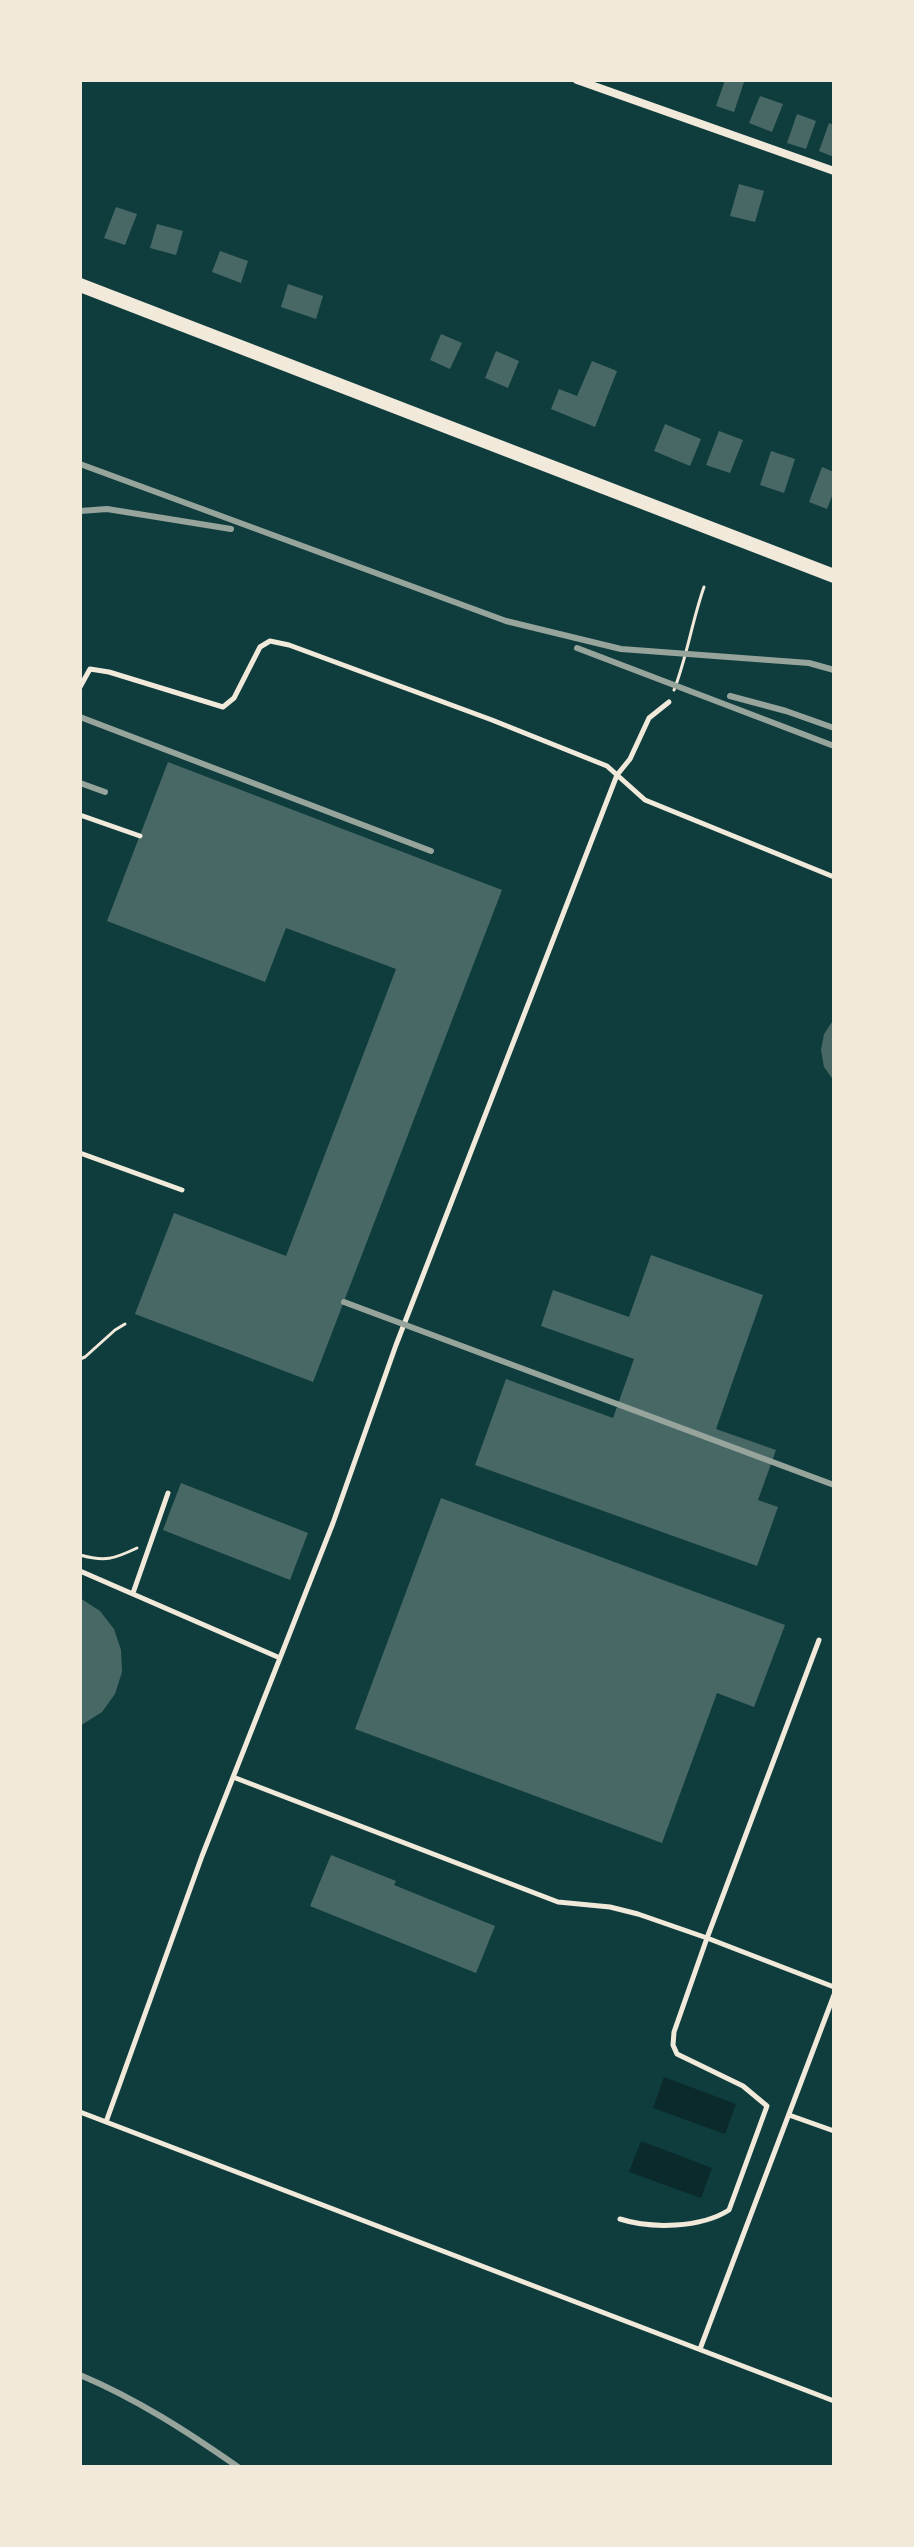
<!DOCTYPE html>
<html>
<head>
<meta charset="utf-8">
<style>
	body { margin:0 }
	#map { position:relative; width:914px; height:2547px; overflow:hidden; background:#0f3d3e; font-family:Mulish,sans-serif }
	canvas { display:block }
	.frame { position:absolute; inset:0; border:82px solid #f1e9da; pointer-events:none }
</style>
</head>
<body>
<div id="map">
<canvas width="914" height="2547"></canvas>
<div class="frame"></div>
</div>
<script>
const g = document.querySelector('canvas').getContext('2d');
g.lineJoin = 'round';
function fill(path, color) { g.fillStyle = color; g.fill(path, 'evenodd'); }
function stroke(path, color, width, dash) { g.strokeStyle = color; g.lineWidth = width; g.lineCap = dash ? 'butt' : 'round'; g.setLineDash(dash || []); g.stroke(path); }
fill(new Path2D(`
	M664 2077 736 2104 725 2134 653 2108Z
	M641 2141 712 2168 701 2198 629 2172Z`), '#0a2a2b');
fill(new Path2D(`
	M725 80 744 82 734 112 716 106Z
	M760 96 783 104 772 132 749 123Z
	M797 114 816 121 806 149 787 143Z
	M829 123 834 125V157L819 151Z
	M739 184 764 191 755 222 730 216Z
	M116 207 137 214 125 245 104 238Z
	M157 224 183 231 176 255 150 248Z
	M220 251 248 261 241 283 212 272Z
	M288 284 323 296 316 319 281 307Z
	M441 334 462 343 450 369 430 360Z
	M496 351 519 361 508 388 485 378Z
	M592 361 617 371 595 427 551 409 559 389 577 396Z
	M665 424 701 439 690 466 654 451Z
	M719 431 743 440 730 473 706 465Z
	M771 451 795 459 784 493 760 485Z
	M822 467 834 472V491L827 509 809 502Z
	M168 762 502 890 313 1382 135 1314 174 1213 286 1256 396 969 286 928 265 982 107 921Z
	M834 1019V1081L824 1067 821 1050 824 1034Z
	M651 1255 763 1295 716 1429 776 1450 758 1500 778 1507 757 1566 475 1465 506 1379 613 1418 634 1359 541 1326 553 1290 629 1317Z
	M181 1483 308 1533 290 1580 163 1530Z
	M441 1498 785 1625 754 1707 717 1693 662 1843 355 1729Z
	M80 1598 100 1611 114 1629 121 1650 122 1672 115 1694 102 1712 80 1726Z
	M331 1855 396 1881 394 1885 495 1926 476 1973 310 1906Z`), '#486865');
stroke(new Path2D(`
	M674 690C687 657 692 621 704 587
	M80 1359 85 1357 115 1330 125 1324
	M80 1555C105 1562 114 1559 137 1548`), '#f1e9da', 3);
stroke(new Path2D(`
	M80 687 90 669 109 672 223 707 234 698 260 647 270 641 289 645 492 720 607 766 645 800 834 877
	M80 815 140 836
	M80 1153 182 1190
	M80 1571 280 1658 202 1856 106 2122
	M133 1593 168 1493
	M819 1640 707 1938 834 1987
	M280 1658 333 1523 396 1345 617 775 630 759 649 718 669 702
	M233 1777 558 1902 610 1907 638 1914 707 1938 674 2032 673 2045 677 2054 743 2086 767 2106 729 2210C701 2228 651 2229 620 2219
	M80 2112 834 2401
	M789 2115 834 2131
	M700 2349 834 1995`), '#f1e9da', 5);
stroke(new Path2D(`
	M577 80 834 171`), '#f1e9da', 8);
stroke(new Path2D(`
	M80 285 834 576`), '#f1e9da', 14);
stroke(new Path2D(`
	M80 464 506 621 621 649 809 663 834 670
	M80 511 107 509 231 529
	M577 648 834 746
	M730 696 786 711 834 728
	M80 717 431 851
	M80 783 105 792
	M344 1302 834 1485
	M80 2375C137 2399 188 2432 238 2467`), '#97a49c', 6);
</script>
</body>
</html>
